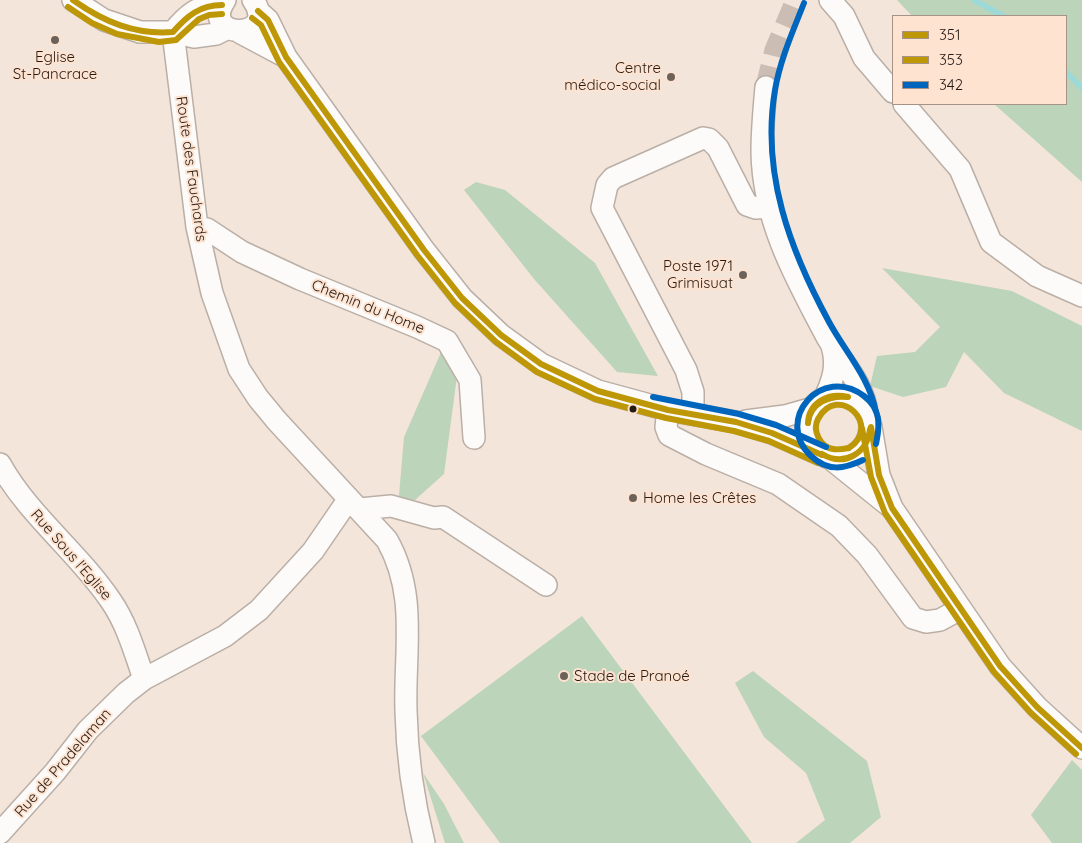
<!DOCTYPE html>
<html>
<head>
<meta charset="utf-8">
<style>
	body { margin:0 }
	#map { position:relative; width:1082px; height:843px; overflow:hidden; background:#f4e5da; font-family:Quicksand,sans-serif }
	canvas { display:block }
	.legend { position:absolute; left:892px; top:15px; width:175px; height:90px; box-sizing:border-box; background:#fee3d0; border:1px solid #a79385; margin:0; padding:6px 9px; list-style:none; font-size:15px; color:#251b15 }
	.legend li { display:flex; align-items:center; gap:10px; height:25px }
	.legend b { width:25px; border:1px solid #a79385 }
</style>
</head>
<body>
<div id="map">
<canvas width="1082" height="843"></canvas>
<ul class="legend">
<li><b style="height:6px;background:#be9706"></b>351</li>
<li><b style="height:6px;background:#be9706"></b>353</li>
<li><b style="height:6px;background:#0065bd"></b>342</li>
</ul>
</div>
<script>
const g = document.querySelector('canvas').getContext('2d');
g.lineJoin = 'round';
function fill(path, color) { g.fillStyle = color; g.fill(path, 'evenodd'); }
function stroke(path, color, width, dash) { g.strokeStyle = color; g.lineWidth = width; g.lineCap = dash ? 'butt' : 'round'; g.setLineDash(dash || []); g.stroke(path); }
function label(font, color, halo, rows, align = 'center') {
  g.font = font + ' Quicksand,sans-serif'; g.lineWidth = 4; g.setLineDash([]); g.textBaseline = 'middle'; g.strokeStyle = halo; g.fillStyle = color; for (const [text, x, y, turn = 0] of rows) {
    g.save(); g.translate(x, y); g.rotate((+turn || 0) * Math.PI / 180); g.textAlign = isNaN(turn) ? turn : align; if (halo) g.strokeText(text, 0, 0); g.fillText(text, 0, 0); g.restore();
  }
}
fill(new Path2D(`
	M897 0H1082V182L994 104H1066V16H912Z
	M476 182 505 190 595 263 658 376 617 372 534 279 464 190Z
	M882 268 1012 291 1082 326V431L1004 393 964 352 946 387 903 397 870 386 877 356 915 352 940 327Z
	M442 350 457 376 444 474 415 500 398 507 404 437Z
	M582 616 752 843H500L421 736Z
	M753 671 867 761 881 817 850 843H796L825 820 806 773 764 737 735 683Z
	M1072 760 1082 770V843H1052L1031 815Z
	M423 773 444 804 464 843H445Z`), '#bcd4b9');
stroke(new Path2D(`
	M974 0 1003 16
	M1066 72 1082 88`), '#9dd9d6', 6);
stroke(new Path2D(`
	M766 87 775 50 796 0`), '#cbbdb3', 21, [21, 11]);
const minor = new Path2D(`
	M73 0 104 20 140 32H173L194 37 216 34 228 28
	M225 0C198 41 281 40 253 0
	M830 0 844 16 864 58 893 92
	M258 11 268 20 286 57 424 250 462 298 501 335 541 364 598 391 668 410 736 422 772 433 822 455
	M173 32 197 227 212 293 239 369 258 398 277 421 387 540C418 595 404 650 406 711 407 757 413 799 424 843
	M173 32C187 15 199 4 222 5
	M239 32 286 57
	M766 87C764 109 762 130 762 152 763 220 796 279 827 337 842 363 864 383 867 414
	M904 104 960 169 991 242 1037 276 1082 296
	M197 227 207 229 242 252 300 279 417 327 447 341 470 380 474 438
	M806 427a32 32 0 1 1 64 0a32 32 0 1 1-64 0Z
	M824 399C833 381 838 365 832 346
	M668 410 666 427 669 435 706 454 778 484 839 526 867 555 913 618 926 622 940 620 960 609
	M693 414V392L686 370 602 208 607 185 613 178 703 138 709 139 718 148 747 205 756 208 769 207
	M746 421 785 416 813 408
	M871 427 879 475 892 508 1000 666 1037 707 1082 748
	M831 459 892 508
	M0 464C29 516 78 552 111 601 127 624 135 653 144 679
	M360 509 391 506 434 518 443 517 546 585
	M0 833 55 772 88 730 126 693 144 679 225 636 259 610 313 551 348 500`);
stroke(minor, '#baafa6', 24);
stroke(minor, '#fdfbf9', 21);
stroke(new Path2D(`
	M73 0C104 22 135 35 173 32 187 16 200 5 222 5
	M258 11 268 20 286 57 424 250 462 298 501 335 541 364 598 391 668 410 736 422 772 433 822 455
	M808 423C809 403 828 392 848 397
	M808 423C810 403 829 395 848 397
	M871 427 879 475 892 508 1000 666 1037 707 1082 748
	M822 454C844 467 867 454 870 429`), '#be9706', 6);
stroke(new Path2D(`
	M68 7 92 23 117 34 159 42 176 40 199 19 209 15 222 14
	M252 18 261 25 279 62 417 255 455 303 496 342 537 372 595 399 666 418 734 431 769 441 818 463
	M862 428 871 477 885 513 994 672 1031 713 1076 754
	M849 448C844 449 838 450 833 449 820 447 812 430 818 419 838 382 883 426 849 448`), '#be9706', 6);
stroke(new Path2D(`
	M804 3C793 31 780 60 775 90 761 173 790 250 829 322 846 353 869 377 876 412
	M653 397 739 414 776 425 826 447
	M863 460C844 469 828 472 811 456 773 420 822 364 864 396 881 409 880 425 876 444`), '#0065bd', 6);
for (const [x, y, r, color] of [
	[55,40,5,"#6d625a"],
	[671,77,5,"#6d625a"],
	[743,275,5,"#6d625a"],
	[633,409,4.5,"#251b15"],
	[633,498,5,"#6d625a"],
	[564,676,5,"#6d625a"]
]) { const dot = new Path2D(); dot.arc(x, y, r, 0, 2 * Math.PI); g.fillStyle = color; g.fill(dot); stroke(dot, '#fee3d0', 2); }
label('15px', '#251b15', '#fee3d0', [
	["Eglise",55,57,"center"],
	["St-Pancrace",55,74,"center"],
	["Centre",661,68],
	["médico-social",661,85],
	["Poste 1971",733,266],
	["Grimisuat",733,283],
	["Home les Crêtes",643,498,"left"],
	["Stade de Pranoé",574,676,"left"]
], 'right');
label('15px', '#251b15', '#fee3d0', [
	["Route des Fauchards",191,169,82],
	["Chemin du Home",368,307,22],
	["Rue Sous l'Eglise",71,555,49],
	["Rue de Pradelaman",63,763,-49]
]);
</script>
</body>
</html>
